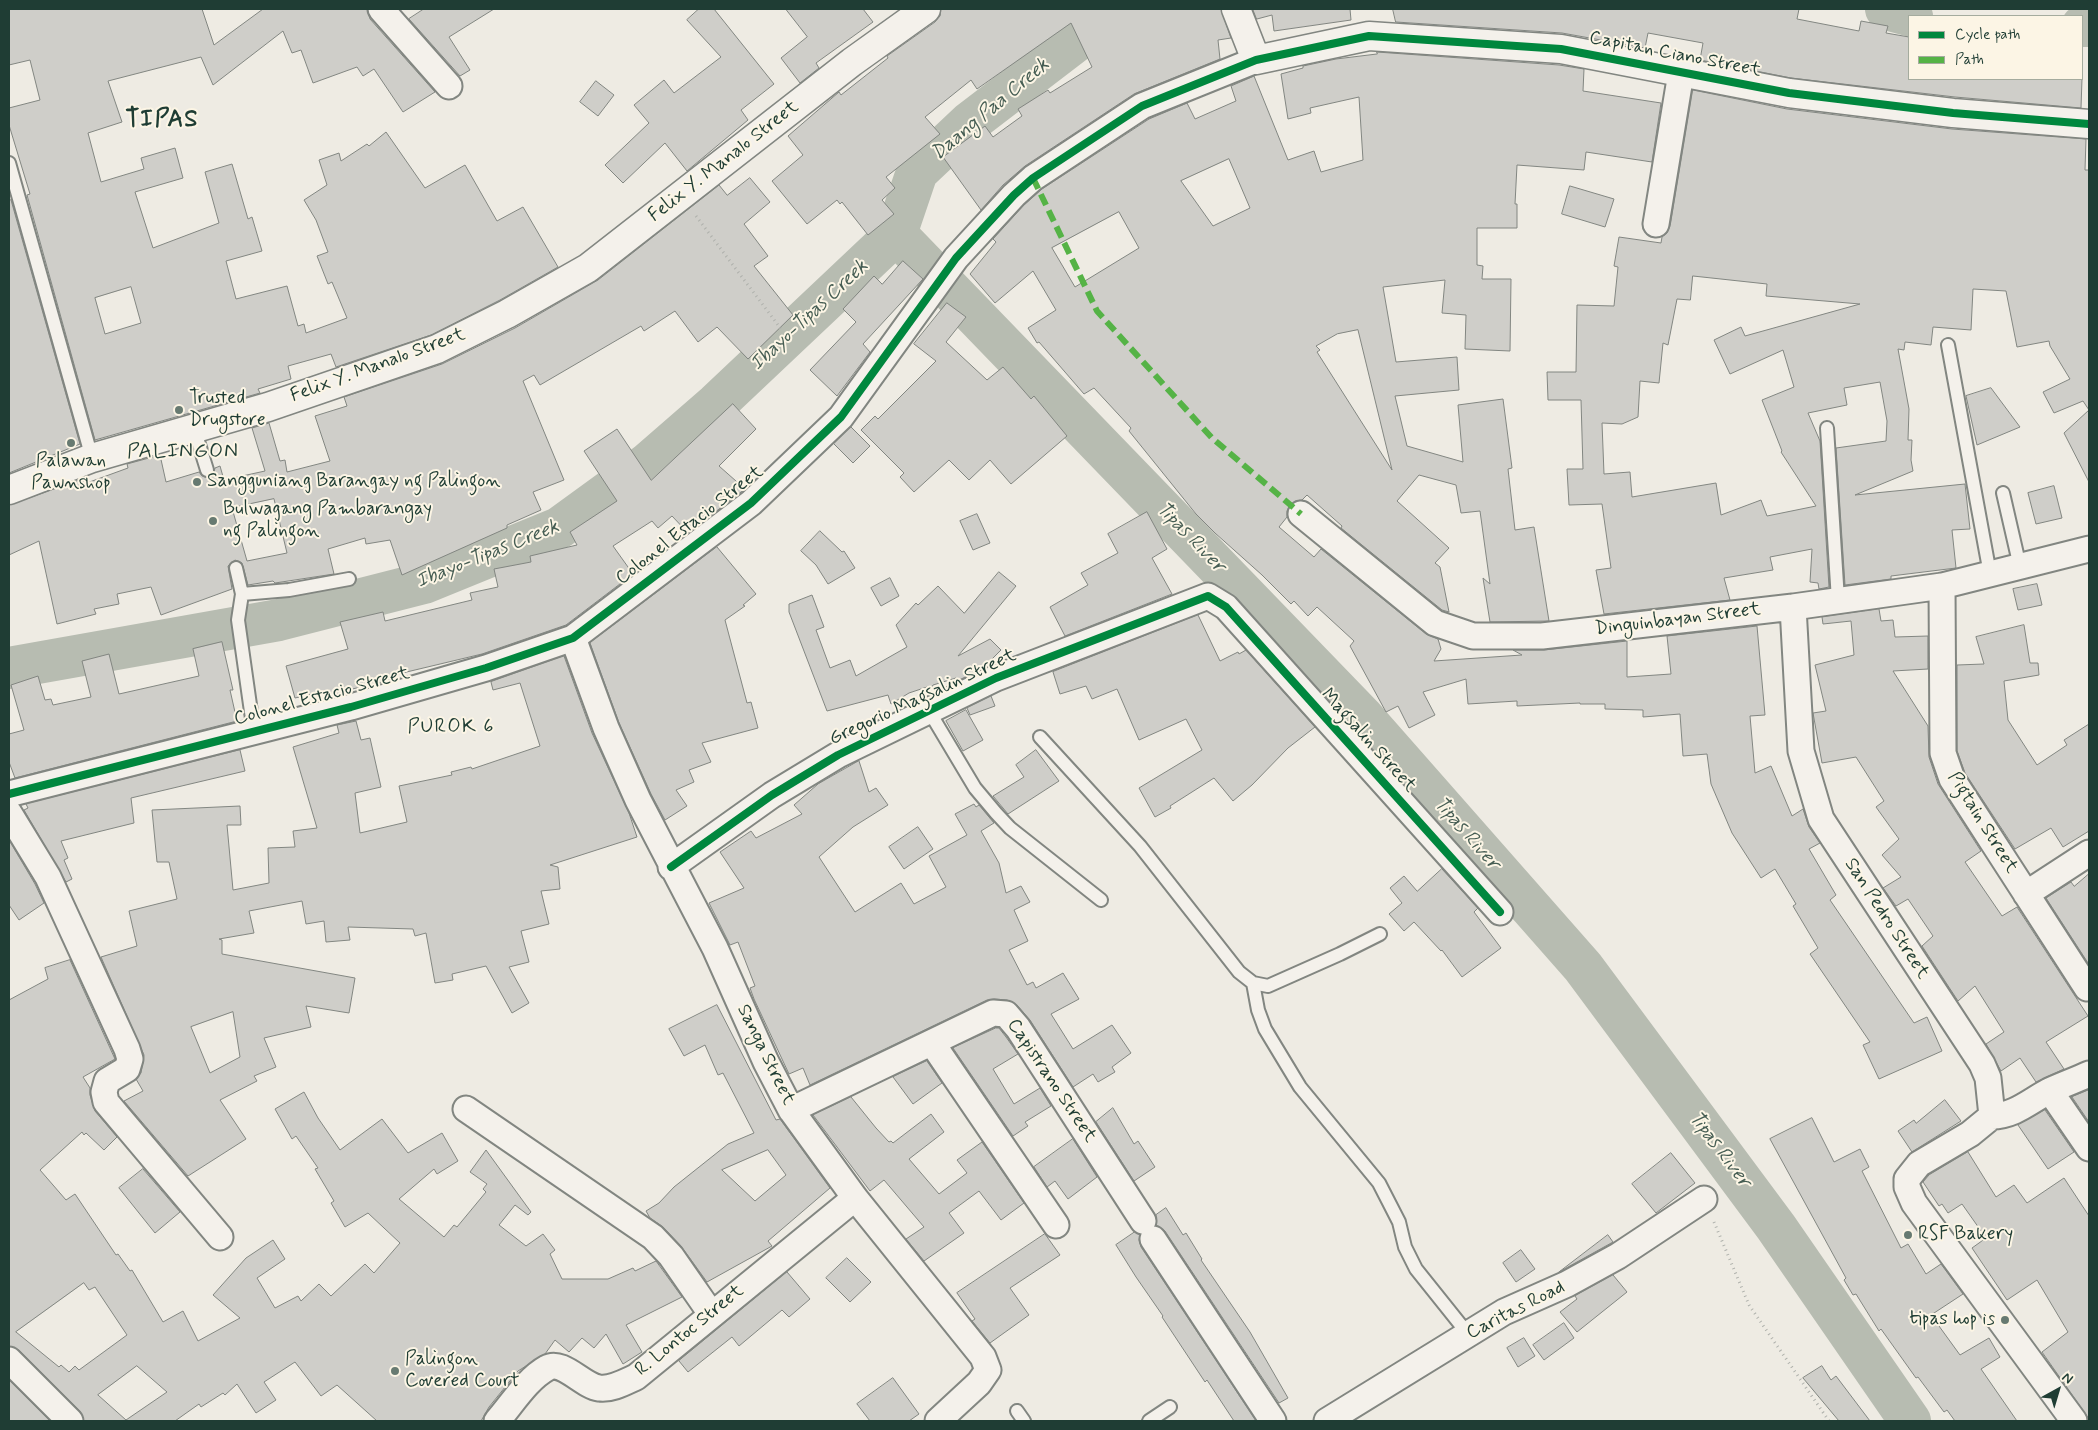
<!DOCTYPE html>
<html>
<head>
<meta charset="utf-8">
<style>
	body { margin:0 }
	#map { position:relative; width:2098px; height:1430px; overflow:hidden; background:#eeebe3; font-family:Mynerve,sans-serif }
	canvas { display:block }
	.frame { position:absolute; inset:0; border:10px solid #1f3d34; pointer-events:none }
	.legend { position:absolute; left:1908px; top:15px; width:175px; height:65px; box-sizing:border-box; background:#fcf5e5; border:1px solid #a4ab9e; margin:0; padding:6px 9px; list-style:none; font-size:15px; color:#1f3d34 }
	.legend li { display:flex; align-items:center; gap:10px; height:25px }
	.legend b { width:25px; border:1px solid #a4ab9e }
	.north { position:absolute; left:2033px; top:1365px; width:50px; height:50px; -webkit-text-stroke:4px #fcf5e5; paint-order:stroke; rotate:39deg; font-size:14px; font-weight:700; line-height:20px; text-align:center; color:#1f3d34 }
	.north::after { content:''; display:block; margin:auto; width:18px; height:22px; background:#1f3d34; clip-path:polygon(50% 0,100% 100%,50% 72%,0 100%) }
</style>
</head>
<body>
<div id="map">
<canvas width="2098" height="1430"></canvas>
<div class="frame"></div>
<ul class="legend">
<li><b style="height:6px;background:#00873e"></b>Cycle path</li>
<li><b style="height:6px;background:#55b346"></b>Path</li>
</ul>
<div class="north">N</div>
</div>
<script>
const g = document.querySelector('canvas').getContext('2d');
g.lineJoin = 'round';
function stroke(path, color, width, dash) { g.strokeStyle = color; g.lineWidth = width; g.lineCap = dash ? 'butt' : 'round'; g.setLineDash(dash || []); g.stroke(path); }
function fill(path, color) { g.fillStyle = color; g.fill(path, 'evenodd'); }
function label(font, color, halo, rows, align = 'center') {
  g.font = font + ' Mynerve,sans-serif'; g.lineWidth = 4; g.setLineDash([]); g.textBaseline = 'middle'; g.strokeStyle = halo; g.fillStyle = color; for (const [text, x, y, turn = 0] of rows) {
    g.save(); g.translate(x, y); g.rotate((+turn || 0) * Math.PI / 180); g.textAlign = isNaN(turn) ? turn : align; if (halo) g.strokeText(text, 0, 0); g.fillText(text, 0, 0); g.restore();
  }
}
stroke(new Path2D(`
	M1886 9 1912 16
	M2082 26H2089
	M896 234 1363 717 1583 967 1776 1227 1910 1421
	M9 668 279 620 424 583 559 528 647 464 716 404 896 234 917 172 969 123 1118 9`), '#b7bcb1', 42);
const building = new Path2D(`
	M9 9H202L214 45 263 9H367L370 19 435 92 403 112 374 69 363 76 357 67 313 83 301 50 292 53 283 31 213 85 201 57 108 81 122 122 88 133 101 182 144 169 141 158 175 148 183 178 135 192 153 248 219 223 205 172 232 164 248 219 252 217 262 251 226 261 236 299 287 286 298 326 304 324 306 333 347 318 332 282 328 284 317 256 328 252 316 220 304 200 327 185 319 160 339 153 341 161 367 144 369 146 386 132 425 188 465 165 497 221 523 207 558 267 500 300 431 335 336 367 331 354 288 366 291 379 258 389 260 393 95 440 27 195 30 194 9 125V108L40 100 30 60 9 65ZM131 287 141 323 105 334 95 298Z
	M424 9H494L449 37 470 70 460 76 409 19Z
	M699 9H714L774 84 741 110 748 120 687 171 665 143 623 183 605 165 649 123 634 105 664 80 674 93 721 57 687 20Z
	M786 9H863L873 22 816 63 819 68 800 83 781 58 807 37Z
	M941 9H1221L1231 38 1218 40 1220 59 1134 94 1025 166 1003 185 981 210 943 157 985 126 993 137 1022 116 1018 109 1048 90 1050 93 1092 67 1071 23 977 89 971 80 925 117 940 134 886 177 895 188 882 200 894 214 868 235 842 202 840 204 837 200 807 224 772 181 803 155 788 136 839 92 841 95 888 58 887 56 935 22 940 16Z
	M1253 9H1350L1351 20 1274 31 1272 15 1257 19Z
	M1393 9H1799L1797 19 1859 31 1861 21 1888 26 1886 33 1909 37V79H2082L2081 108 1955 97 1791 78 1700 60 1703 43 1648 33 1645 48 1562 33 1396 22Z
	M1377 52 1559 65 1584 69 1583 91 1661 103 1652 162 1586 152 1584 170 1517 165 1515 204H1517V228H1477V265L1483 266 1482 279H1511L1510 351 1465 349 1466 315 1442 313 1445 280 1383 287 1396 362 1457 357 1459 390 1395 396 1407 446 1463 462 1458 405 1503 399 1512 468 1508 469 1515 530 1534 527 1549 621 1490 622 1483 578 1490 584 1480 511 1461 513 1456 485 1419 475 1397 501 1449 548 1435 563 1440 567 1449 612 1442 610 1341 528 1342 526 1307 495 1302 500 1295 501 1290 505 1287 511V517L1279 527 1314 557 1321 549 1426 634 1438 639 1441 649 1434 661 1522 655 1513 650H1544L1627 641V677L1671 674 1667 636 1757 626 1765 715 1750 716 1755 773 1771 766 1792 816 1803 809 1809 827 1820 843 1809 849 1836 895 1830 900 1914 1023 1927 1017 1942 1051 1879 1079 1863 1045 1870 1042 1810 954 1818 948 1793 906 1796 904 1775 869 1761 878 1732 833 1711 784 1707 754 1683 756 1680 714 1643 717V710L1605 709V704H1580V703L1517 706V701L1468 704 1466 679 1423 692 1435 715 1409 728 1398 706 1386 712 1350 646 1354 641 1317 607 1308 616 1294 601 1291 604 1262 575 1215 533 1196 514 1129 431 1131 428 1094 388 1084 394 1039 342 1037 343 1028 328 1056 310 1033 271 995 303 970 274 996 242 993 239 1024 205 1042 189 1149 119 1187 103 1195 119 1236 101 1231 86 1254 76 1288 160 1314 151 1321 172 1363 160 1359 97 1310 108 1311 113 1288 119 1281 74 1303 68V66L1336 59 1377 54ZM1229 159 1250 208 1213 226 1181 181ZM1119 212 1139 248 1075 287 1052 248ZM1358 330 1392 470 1317 352 1320 350 1316 346 1337 334Z
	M596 81 614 95 598 116 580 102Z
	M1693 90 1787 109 1952 129 2086 139 2085 170H2089V482L2064 433 2089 410 2083 401 2054 413 2043 392 2070 379 2050 346 2049 341 2017 347 2006 291 1973 289 1971 330 1933 327 1931 345 1905 342 1904 350 1898 349 1909 409 1908 440H1912L1911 460 1913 471 1855 495 1965 484 1970 529 1952 530 1956 568 1891 576V579L1845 585 1836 448 1886 441 1887 421 1880 382 1844 388 1847 405 1808 413 1820 441 1829 587 1819 589 1818 583 1810 582 1812 549 1770 557 1773 570 1724 578 1730 600 1604 614 1596 570 1611 568 1602 504 1569 505 1567 469H1583L1581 400H1548L1547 372H1576L1577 305 1614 306 1618 267 1614 266 1619 237 1661 243 1662 237 1667 233 1670 226ZM1693 276 1767 284 1766 296 1860 304 1745 336 1741 327 1714 340 1730 374 1783 350 1794 387 1762 400 1782 451 1781 452 1816 506 1767 516 1761 500 1721 515 1716 483 1632 497 1630 472 1604 474 1602 423 1622 424 1638 417 1640 381 1659 383 1663 343 1668 345 1677 299 1690 300Z
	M750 178 770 202 744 224 768 256 754 266 793 315 748 359 717 327 698 342 675 311 644 331 641 326 540 385 534 375 523 381 564 480 533 492 541 510 507 525V528L402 575 390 540 366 544 365 538 328 549 334 574 275 583 273 581 248 585 242 563 235 560 228 566 232 589 161 615 151 587 117 594 119 604 94 609 96 614 57 624 39 541 9 555V505L82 479 84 484 128 468 127 464 160 455 166 482 199 472 202 476 209 478 213 475 215 468 220 466 224 480 265 471 252 428 269 423 280 461 285 460 287 472 330 461 315 416 347 406 344 397 442 364 515 328 598 280 719 185 727 195ZM274 499 287 553 247 561 232 508Z
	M1570 186 1614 199 1605 227 1562 214Z
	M11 200 80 444 9 473V201Z
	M903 261 923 279 863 344 870 352 837 396 810 370 856 322 843 309 874 276 882 284Z
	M947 303 966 317 946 342 987 380 1003 367 1031 399 1034 396 1067 436 1011 484 990 460 969 480 949 460 914 492 900 477 904 473 861 430 875 416 878 419 936 361 914 344Z
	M1991 388 2020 427 1977 445 1966 396Z
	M733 404 756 429 719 466 745 489 688 533 672 516 658 528 652 521 613 546 633 574 566 625 482 654 394 675 395 679 348 690 347 693 331 697 329 690 295 698 286 666 348 649 340 622 383 612 385 621 472 600 470 593 498 587 494 569 531 562 530 556 577 545 570 532 617 501 584 451 617 429 651 480Z
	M851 427 870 446 853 463 834 444Z
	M2054 486 2062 518 2036 524 2028 493Z
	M1147 512 1167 549 1152 558 1172 594 1065 636 1050 607 1088 585 1081 573 1118 553 1108 534Z
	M977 514 990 543 973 550 960 521Z
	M820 531 842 552 844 551 855 568 828 584 816 565 801 551Z
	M717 547 756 594 743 605 745 606 725 620 747 703 751 702 758 728 702 743 711 762 689 770 694 782 676 790 687 806 665 820 651 794 619 723 590 643Z
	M999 572 1016 586 958 656 990 639 1001 650 982 669 957 681 956 678 933 685 929 691 927 687 909 693 891 704 888 695 827 711 789 612V604L812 595 824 627 816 630 830 668 850 660 856 676 907 647 896 625 916 603 918 605 938 586 964 613Z
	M890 578 899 596 881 606 871 588Z
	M2037 584 2042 605 2018 610 2013 589Z
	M1879 609 1881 621 1893 620 1895 637 1928 636V669L1893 671 1928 726 1929 757 1938 784 1981 851 1965 862 2002 916 2017 907 2088 1016 2046 1042 2064 1069 2036 1082 2020 1058 2001 1071 1986 1044 2004 1032 1975 986 1958 1001 1922 946 1933 936 1908 899 1896 906 1883 888 1901 877 1882 855 1899 839 1876 807 1884 801 1856 757 1822 763 1813 713 1826 711 1815 665 1854 655 1851 621 1823 624 1822 617Z
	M1198 615 1220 661 1238 652 1239 654 1246 650 1315 727 1288 748 1252 785 1233 801 1214 778 1170 806 1171 808 1155 817 1139 788 1202 750 1186 719 1139 740 1117 689 1092 699 1086 686 1060 694 1053 672Z
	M2024 625 2030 663H2038L2039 675 2004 681 2008 720 2037 765 2067 745 2064 740 2089 724V831L2063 847 2051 828 2015 849 1965 773 1957 751V665L1984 664 1976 637Z
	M222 642 233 690H230L237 721 15 778 9 762V734L24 730 11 685 38 676 45 700 51 699 53 705 91 697 82 661 109 654 119 694 199 676 193 649Z
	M564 656 592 733 629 813 637 837 550 865 558 867 560 889 541 891 549 924 521 931 529 962 509 967 529 1003 512 1013 486 966 452 974 453 980 435 983 426 933 415 936 413 929 348 927 350 940 326 942 324 921 306 924 302 901 249 911 254 933 219 939 222 940V954L355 978 349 1013 306 1006 311 1027 264 1038 276 1067 254 1076 257 1081 220 1100 246 1139 188 1176 124 1101 143 1091 136 1079 141 1073 144 1055 101 957 137 946 129 911 177 899 169 862H157L152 810 240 806 241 825H227L233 890 269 883 268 848 295 847 293 831 317 828 293 747 339 733 337 725 356 721 361 740 370 738 381 787 355 793 360 833 407 822 399 786 452 775 451 772 471 767 472 769 540 746 520 683 493 690 491 682ZM233 1012 240 1057 210 1073 191 1027Z
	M991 696 995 706 970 715 967 708Z
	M966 710 983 740 963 751 946 721Z
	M240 750 245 771 131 798 134 823 61 841 68 858 64 860 72 879 66 882 24 810 28 808 26 804Z
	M1036 750 1059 781 1008 814 993 796 1024 777 1016 765Z
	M859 761 869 792 876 788 888 805 853 827 819 857 855 912 901 883 914 904 946 887 929 856 967 835 955 814 974 804 976 807 979 805 994 823 981 831 999 863 1006 893 1021 886 1030 902 1014 910 1028 941 1009 950 1027 985 1033 982 1036 988 1063 973 1079 999 1051 1014 1073 1049 1112 1025 1131 1053 1112 1067 1115 1072 1098 1082 1093 1074 1073 1087 1030 1020 1017 1005 1007 1000 994 999 987 1000 810 1085 803 1068 789 1074 754 999 750 988 755 986 738 942 730 945 709 903 744 888 720 852 751 831 756 838 802 814 794 805 818 784Z
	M918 827 933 849 904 869 889 847Z
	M9 840 35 884 44 903 19 920 9 905Z
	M1442 869 1478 908 1474 912 1501 948 1462 977 1442 950 1441 951 1414 922 1404 931 1389 914 1402 903 1390 888 1404 876 1417 891Z
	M2089 874V963H2088L2046 898 2071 882 2074 886Z
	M70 960 115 1059 83 1077 90 1088V1095L95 1111 117 1137 104 1150 86 1133 84 1135 82 1132 40 1170 66 1200 75 1194 116 1255 118 1254 130 1271 132 1270 163 1322 183 1311 198 1341 240 1318 213 1295 246 1258 273 1240 285 1259 257 1278 275 1308 298 1296 301 1301 319 1284 331 1296 365 1264 374 1273 400 1243 368 1213 345 1227 331 1203 334 1201 315 1169 318 1168 296 1136 292 1139 275 1109 304 1092 318 1118 340 1150 382 1119 408 1153 442 1133 458 1161 437 1174 434 1169 399 1199 444 1237 454 1225 457 1227 486 1192 483 1189 487 1184 470 1172 486 1150 531 1212 528 1215 515 1205 499 1225 526 1246 543 1234 555 1250 550 1254 562 1279H608L633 1268 635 1271 656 1261 682 1297 626 1325 642 1352 623 1364 606 1334 594 1348 582 1338 569 1352 555 1340 545 1354 518 1371 489 1407 481 1421H377L337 1385 321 1396 295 1362 264 1382 276 1400 256 1413 237 1384 225 1395 223 1393 201 1407 199 1404 175 1421H84L80 1411 19 1350 9 1346V1000L48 979 45 968ZM84 1283 89 1290 95 1287 127 1335 79 1370 75 1366 69 1372 61 1365 59 1367 16 1332ZM137 1366 167 1392 126 1420 98 1395Z
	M717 1005 776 1120 780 1119 830 1188 768 1241 772 1246 707 1282 681 1246 663 1227 650 1218 646 1211 659 1203 674 1187 728 1144 754 1133 723 1073 718 1075 705 1045 684 1056 669 1029ZM768 1150 786 1175 755 1201 722 1170Z
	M996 1028H999L1006 1037 1018 1054 993 1069 1014 1104 1040 1088 1051 1106 1025 1122 1028 1126 1013 1136 953 1048Z
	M927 1061 942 1083 913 1104 893 1077Z
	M2089 1090V1122L2072 1097Z
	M851 1097 876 1128 889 1142 891 1141 893 1143 931 1114 944 1132 909 1159 939 1194 967 1173 957 1160 982 1142 1024 1203 1001 1220 979 1191 949 1213 964 1233 924 1261 906 1239 924 1227 884 1180 870 1191 813 1115Z
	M1945 1100 1961 1121 1912 1152 1898 1131 1914 1120 1916 1123Z
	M1113 1108 1134 1144 1138 1141 1155 1167 1134 1181 1096 1122Z
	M2045 1110 2074 1152 2048 1169 2018 1125Z
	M1812 1118 1834 1162 1860 1149 1869 1167 1862 1171 1901 1248 1908 1244 1926 1274 1941 1264 1963 1294 1931 1315 1960 1355 1989 1338 2000 1357 1981 1369 2017 1421H1955L1947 1410 1944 1412 1918 1377 1916 1378 1881 1329 1879 1331 1856 1294 1853 1295 1844 1280 1846 1278 1770 1139Z
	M1073 1139 1097 1177 1068 1199 1055 1181 1047 1187 1034 1167Z
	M1968 1152 1996 1197 2014 1185 2027 1203 2064 1178 2089 1216V1419L2042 1352 2068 1332 2037 1280 2007 1300 1972 1248 1986 1238 1962 1204 1948 1213 1942 1204 1939 1206 1923 1182 1929 1175Z
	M1671 1153 1695 1183 1656 1213 1632 1184Z
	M143 1169 180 1212 155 1233 119 1188Z
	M1166 1208 1183 1235 1186 1233 1202 1259 1201 1260 1250 1332 1288 1398 1279 1403 1165 1231 1156 1225V1215Z
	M1135 1232 1140 1235 1139 1240 1141 1247 1256 1421H1234L1207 1380 1205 1382 1162 1317 1163 1316 1136 1277 1116 1245Z
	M1045 1234 1060 1255 1010 1288 1029 1315 990 1343 972 1321 975 1319 957 1293Z
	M1608 1235 1613 1242 1559 1272Z
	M1521 1250 1535 1269 1516 1282 1503 1263Z
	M847 1258 871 1282 850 1302 826 1278Z
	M787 1272 810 1299 789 1317 782 1310 739 1346 732 1337 688 1372 679 1361Z
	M1613 1275 1627 1292 1577 1332 1560 1312 1577 1299 1575 1296Z
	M1564 1323 1574 1338 1544 1360 1533 1345Z
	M1524 1338 1535 1356 1518 1367 1507 1348Z
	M1822 1366 1831 1380 1836 1376 1870 1421H1839L1803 1378Z
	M893 1378 919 1414 909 1421H870L857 1404Z
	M9 1380 50 1421H9Z`);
fill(building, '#cfcec9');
stroke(building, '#828681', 1);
const lane = new Path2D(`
	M9 163 92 458
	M1948 345 1990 574
	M194 428 207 470
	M1827 428 1838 600
	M2003 493 2020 567
	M236 568 242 594 238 620 254 733
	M242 594 289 590 349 579
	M929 711 975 788 996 813 1010 828 1101 900
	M1040 737 1140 846 1239 972 1253 983 1268 986 1340 954 1380 934
	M1253 983 1258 1010 1265 1029 1300 1087 1379 1183 1399 1222 1405 1247 1416 1269 1468 1334
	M1017 1411 1024 1421
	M1149 1421 1170 1407`);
const street = new Path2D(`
	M381 9 449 86
	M1656 224 1681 73
	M1301 514 1435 623 1473 636H1542L1793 607 1942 586 2089 549
	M1942 586 1943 753 1952 779 2087 988
	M1793 607 1801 751 1821 819 1982 1064 1988 1078 1992 1116
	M573 638 606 728 638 800 715 948 766 1062 791 1110 855 1198 983 1357 988 1370 979 1383 938 1421
	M9 794 351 707 486 668 573 638 751 503 841 417 956 258 1014 195 1033 178 1142 106 1256 60
	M9 813 48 877 127 1049 130 1059 127 1069 107 1081 104 1092 106 1102 220 1237
	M671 867 772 795 838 755 996 678 1208 596 1226 607 1500 912
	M2026 894 2089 853
	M932 1043 1056 1225
	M2050 1091 2089 1148
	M466 1109 653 1237 671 1256 712 1315
	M791 1110 993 1013 1006 1014 1018 1028 1143 1221
	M1992 1116 1970 1134 1919 1164 1907 1179V1187L1914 1203 2074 1421
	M1992 1116C2014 1116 2030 1101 2049 1091 2062 1085 2076 1080 2089 1074
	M1153 1239 1273 1421
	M9 1360 70 1421
	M497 1421C512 1404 527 1379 547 1368 562 1359 583 1386 599 1388 611 1390 625 1382 636 1377L855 1198
	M1327 1421 1504 1312 1567 1284 1618 1256 1704 1199`);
const secondary = new Path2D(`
	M1236 9 1256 60 1369 36 1561 49 1789 93 1953 113 2089 124
	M9 490 92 458 268 407 437 349 507 314 588 268 852 62 926 9`);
stroke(lane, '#828681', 16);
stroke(street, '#828681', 29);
stroke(secondary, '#828681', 31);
stroke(new Path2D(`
	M696 216 781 329
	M1714 1222 1749 1305 1829 1421`), '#afb1ac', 3, [1, 4]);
stroke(lane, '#f4f1eb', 12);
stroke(street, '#f4f1eb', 25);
stroke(secondary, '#f4f1eb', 28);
stroke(new Path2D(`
	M1033 178 1097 311 1212 438 1301 514`), '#55b346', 6, [12, 6]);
stroke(new Path2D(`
	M9 794 351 707 486 668 573 638 751 503 841 417 956 258 1014 195 1033 178 1142 106 1256 60 1369 36 1561 49 1789 93 1953 113 2089 124
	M671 867 772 795 838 755 996 678 1208 596 1226 607 1500 912`), '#00873e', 8);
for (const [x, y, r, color] of [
	[179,410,5,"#677a71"],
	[71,443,5,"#677a71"],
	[197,482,5,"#677a71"],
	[213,521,5,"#677a71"],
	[1908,1235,5,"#677a71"],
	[2005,1320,5,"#677a71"],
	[395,1371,5,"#677a71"]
]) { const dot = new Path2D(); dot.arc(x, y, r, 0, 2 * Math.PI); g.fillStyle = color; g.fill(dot); stroke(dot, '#fcf5e5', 2); }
label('19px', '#1f3d34', '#fcf5e5', [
	["Capitan Ciano Street",1675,55,11],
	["Felix Y. Manalo Street",724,162,-38],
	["Felix Y. Manalo Street",378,366,-20],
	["Colonel Estacio Street",690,526,-38],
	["Dinguinbayan Street",1678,620,-7],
	["Colonel Estacio Street",322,697,-15],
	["Gregorio Magsalin Street",923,698,-25],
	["Magsalin Street",1368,741,48],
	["Pigtain Street",1982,823,58],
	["San Pedro Street",1886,919,57],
	["Sanga Street",765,1055,64],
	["Capistrano Street",1051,1081,56],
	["Caritas Road",1516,1311,-27],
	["R. Lontoc Street",690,1331,-39]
]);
label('19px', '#1f3d34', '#fcf5e5', [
	["Trusted",189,399],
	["Drugstore",189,421],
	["Palawan",71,462,"center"],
	["Pawnshop",71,484,"center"],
	["Sangguniang Barangay ng Palingon",207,482],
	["Bulwagang Pambarangay",223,510],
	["ng Palingon",223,532],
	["RSF Bakery",1918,1235],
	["tipas hop is",1995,1320,"right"],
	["Palingon",405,1360],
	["Covered Court",405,1382]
], 'left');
label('italic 20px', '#465d53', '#fcf5e5', [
	["Daang Paa Creek",991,110,-40],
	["Ibayo-Tipas Creek",810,316,-43],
	["Tipas River",1190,538,46],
	["Ibayo-Tipas Creek",488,555,-22],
	["Tipas River",1466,834,49],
	["Tipas River",1719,1150,53]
]);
g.letterSpacing = '1px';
label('20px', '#1f3d34', '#fcf5e5', [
	["PUROK 6",451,728]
]);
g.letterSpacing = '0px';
g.letterSpacing = '1px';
label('21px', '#1f3d34', '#fcf5e5', [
	["PALINGON",183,453]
]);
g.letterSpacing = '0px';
g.letterSpacing = '1px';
label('bold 24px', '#1f3d34', '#fcf5e5', [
	["TIPAS",162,121]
]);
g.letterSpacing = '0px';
</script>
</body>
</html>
